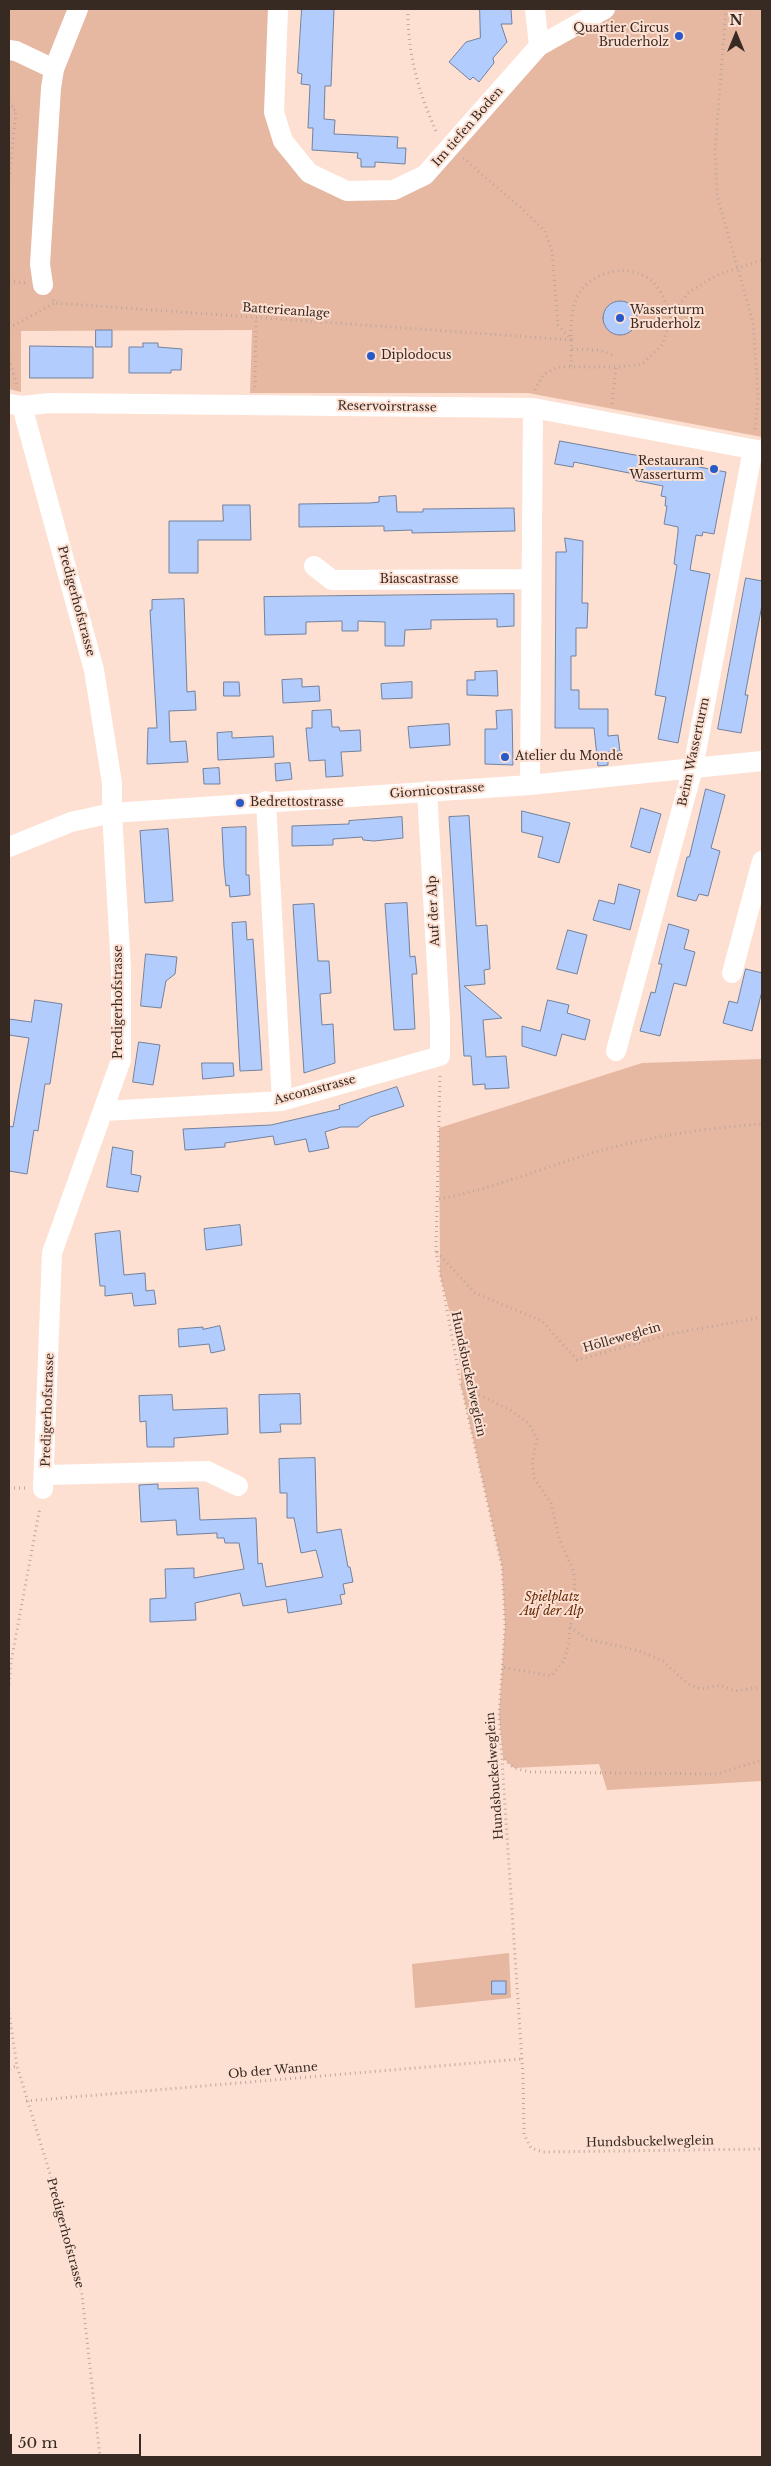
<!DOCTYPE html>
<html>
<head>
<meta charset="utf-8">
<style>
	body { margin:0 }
	#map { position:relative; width:771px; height:2466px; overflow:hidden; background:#fde0d2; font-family:"Libre Baskerville",serif }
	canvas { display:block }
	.frame { position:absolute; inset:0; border:10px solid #372a23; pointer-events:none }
	.north { position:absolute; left:711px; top:10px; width:50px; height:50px; -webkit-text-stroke:4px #fde0d2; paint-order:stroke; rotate:0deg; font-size:14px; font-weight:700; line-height:20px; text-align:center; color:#372a23 }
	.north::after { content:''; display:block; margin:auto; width:18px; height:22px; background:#372a23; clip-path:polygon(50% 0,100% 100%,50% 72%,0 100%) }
	.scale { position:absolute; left:10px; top:2434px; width:131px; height:22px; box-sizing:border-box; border:2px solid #372a23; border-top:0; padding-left:6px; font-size:15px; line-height:18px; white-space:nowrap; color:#372a23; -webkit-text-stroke:4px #fde0d2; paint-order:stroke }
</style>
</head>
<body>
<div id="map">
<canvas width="771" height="2466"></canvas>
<div class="frame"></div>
<div class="north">N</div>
<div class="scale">50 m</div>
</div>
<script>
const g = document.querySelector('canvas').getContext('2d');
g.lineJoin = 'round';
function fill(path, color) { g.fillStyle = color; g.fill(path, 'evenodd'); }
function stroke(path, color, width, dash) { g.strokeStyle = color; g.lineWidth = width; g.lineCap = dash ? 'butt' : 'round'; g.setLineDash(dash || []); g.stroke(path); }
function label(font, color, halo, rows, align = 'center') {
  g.font = font + ' "Libre Baskerville",serif'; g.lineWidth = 4; g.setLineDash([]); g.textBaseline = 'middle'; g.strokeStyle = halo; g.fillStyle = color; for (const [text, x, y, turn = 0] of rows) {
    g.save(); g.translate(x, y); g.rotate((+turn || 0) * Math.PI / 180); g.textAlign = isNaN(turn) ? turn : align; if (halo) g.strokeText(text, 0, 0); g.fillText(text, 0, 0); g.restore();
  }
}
fill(new Path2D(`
	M9 9H278L283 141 347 191 425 175 539 46 605 9H762V437L528 393H250L252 330 21 331V392L9 389Z
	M762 1059V1781L607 1790 599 1764 514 1768 503 1758 499 1715 505 1625 502 1567 461 1385V1369L452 1321 440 1275 439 1128 642 1063Z
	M509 1953 511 1998 415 2008 412 1964Z`), '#e6b8a2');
const building = new Path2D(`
	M302 9H334L331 86H325L324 119 335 120 334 134 398 137 397 148H406L405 164 375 162V167H361V159L357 158 358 153 312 150 313 128H308L310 85 301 84 302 74 298 73Z
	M480 9H511L512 24H501L507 42 493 58 494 63 479 82 473 77 470 80 449 62 466 42 480 38Z
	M603 318a17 17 0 1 1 34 0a17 17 0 1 1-34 0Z
	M96 330H112V347H96Z
	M143 343H158V347L182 349 181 370H171V373H129V347H143Z
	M30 346 93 347V378H30Z
	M560 441 726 472 714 534 703 532 702 536 696 535 690 570 710 574 678 743 658 739 666 697 655 695 677 565 674 564 678 532V527L664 524 667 506H665L666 497 661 496 663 486 633 480 634 474 574 462 573 467 555 464Z
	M396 496 397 512H423V509L514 508 515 531 412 533V530L384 531V526L299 527V504L370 503 379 502V497Z
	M223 505H250L251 540H198V573H169V521H223Z
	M565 538 583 541 582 603H588L587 628H576V656H571V690H579V709H608V736L618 735 620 751 608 752V765L598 766 594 728H555L556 552H566Z
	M746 578 762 581V605L745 695H748L741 733 718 729Z
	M514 594V626L497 627V619L431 620V629L405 630 404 646H385V622L358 621V631H342V621L306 622V634L265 635 264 597Z
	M184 599 187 692 195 691 196 710 169 711 170 742 186 741 188 762 147 764 148 728H157L150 610H152V600Z
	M497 671 498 696 467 695V680H475V672Z
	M302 679V687L319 686 320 701 283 703 282 680Z
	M224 682H239L240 696H224Z
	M412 682V698L382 699 381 684Z
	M331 710 332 727H339L340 731 360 730 361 751 341 752 343 776 326 777 325 760 309 761 306 728H312V711Z
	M512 710 513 765 485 764V729H497L496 711Z
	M449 724 450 745 410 748 408 727Z
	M232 732V738L273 736 274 757 218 760 217 733Z
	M290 763 292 779 276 781 275 764Z
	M219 768 220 784H204L203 769Z
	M706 789 725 795 711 848 720 851 708 896 699 894 696 901 677 896 687 857H689Z
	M641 808 661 814 650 853 631 847Z
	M522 811 570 823 559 863 538 857 543 837 522 832Z
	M469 816 476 926 487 925 490 969 484 970 485 984 464 986 502 1018 483 1020 486 1057 506 1056 509 1088 485 1089V1084L473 1085 471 1056H464L449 817Z
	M402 817 403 838 374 841 363 840 362 837 333 839V845L292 846V826L349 824V821Z
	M246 827V875H249L250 895 230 897 229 885 226 886 224 867 222 828Z
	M168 829 173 901 145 903 140 831Z
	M619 884 640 890 630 930 593 920 599 900 614 904Z
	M407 903 410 957 415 956 417 974H412L415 1029 394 1030 385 904Z
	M314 904 318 961H329L331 993 320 994 322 1025 333 1024 335 1063 304 1073 293 905Z
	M246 922 247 940 253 939 262 1070 240 1071 232 923Z
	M669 924 689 930 684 949 695 952 686 986 674 983 660 1036 640 1031 651 992 655 993 662 964H659Z
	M568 930 587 935 577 974 557 969Z
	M146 954 177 957 175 974 166 981 161 1008 141 1006Z
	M746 969 762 973V991L752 1031 723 1023 729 1001 737 1003Z
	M35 1000 62 1004 50 1084H45L38 1131 34 1130 27 1174 9 1171V1126L13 1127 29 1038 9 1035V1019L31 1022Z
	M548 1000 569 1005 567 1013 590 1020 585 1040 562 1034 556 1056 522 1046V1026L540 1031Z
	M139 1042 160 1045 153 1085 133 1082Z
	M202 1063H233L234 1076 203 1079Z
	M397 1087 404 1106 370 1117 358 1127H341L325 1132 329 1148 309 1152 306 1139 275 1145 273 1136 225 1143V1147L185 1150 183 1129 271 1125 340 1109 339 1106Z
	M113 1147 133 1151 131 1174 141 1176 138 1192 107 1187Z
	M240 1225 242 1245 206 1250 204 1229Z
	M120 1231 124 1275 145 1273 146 1291 154 1290 156 1304 134 1306 132 1293 105 1296V1286H100L95 1234Z
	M220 1326 225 1350 211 1353 209 1344 179 1347 178 1329 203 1327V1329Z
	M300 1394 301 1424H280L281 1432 260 1433 259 1395Z
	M172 1395 173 1410 227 1408 228 1434 174 1438V1447H147L146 1421 140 1422 139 1396Z
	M315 1458 317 1533 341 1529 348 1567H350L353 1582 343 1584 345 1594 340 1595 342 1604 288 1613 286 1599 243 1606 240 1593 195 1603 196 1620 150 1622V1599L166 1598 165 1569 194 1568V1578L244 1569 239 1543H225L224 1538H217V1533L177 1535 176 1520 141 1522 139 1485 158 1484V1489L198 1488 200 1520 256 1518 258 1564 262 1563 266 1587 323 1577 316 1550 301 1553 294 1518H287V1493H280L279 1459Z
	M492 1981H506V1994H492Z`);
fill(building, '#b2ccfe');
stroke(building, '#72819d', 1);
stroke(new Path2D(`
	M408 9C407 53 419 94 437 133
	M726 9 715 150 717 195 753 322 758 395 755 431
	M9 102 15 109
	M9 109 16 110 9 180
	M463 158 520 207 545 231 552 251 558 325 572 340
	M9 281 25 283
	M53 300 55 303 572 340
	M9 328 55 303
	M572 349 599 350 612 355
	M9 359 17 386
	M571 366C572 347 569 323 574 305 582 275 621 262 646 277 660 285 665 301 671 315
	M255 387 256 317
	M535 390 543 375 557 367H616L642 364 663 344 671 315 689 292 717 275 762 260
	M612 404 616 367
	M440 1076 436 1251 461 1385 502 1567 505 1625 499 1715 523 2076 524 2134 531 2148 543 2152 762 2149
	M439 1199C490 1190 539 1169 589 1154 645 1137 704 1128 762 1124
	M437 1252 475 1293 542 1321 577 1360 671 1334 762 1317
	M461 1386 512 1411 529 1424 537 1439 532 1462 534 1478 551 1503 559 1538 574 1572 575 1610 570 1627 569 1641 564 1661 551 1676 502 1667
	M9 1488H26
	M570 1627 587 1639 639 1651 663 1661 688 1684 700 1689 720 1685 735 1691 762 1687
	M9 1684 11 1662 40 1507
	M504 1759 514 1768 530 1772 717 1774 762 1760
	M9 2013 17 2066 65 2223 82 2295 100 2457
	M9 2068 17 2066
	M26 2101 521 2059`), '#bea69a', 3, [1, 4]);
stroke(new Path2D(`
	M278 9 274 112 283 141 309 173 347 191 394 190 425 175 539 46 605 9
	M535 9 539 46
	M9 50 16 51 54 69 51 88 40 264 43 285
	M54 69 78 9
	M11 404 22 406 50 403 533 408 762 451
	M22 406 94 670 112 783V813L121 969V1060L52 1253 43 1489
	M314 566 332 580 530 579
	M530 785 533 408
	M266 801 282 1101
	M9 847 71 822 112 813 530 785 762 761
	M732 973 762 861
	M616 1051 693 768 753 449
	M104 1111 282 1101 440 1056V1020L427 791
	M46 1475 207 1471 238 1486`), '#fff', 20);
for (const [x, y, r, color] of [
	[679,36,5,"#2759c7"],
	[620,318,5,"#2759c7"],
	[371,356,5,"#2759c7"],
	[714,469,5,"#2759c7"],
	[505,757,5,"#2759c7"],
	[240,803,5,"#2759c7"]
]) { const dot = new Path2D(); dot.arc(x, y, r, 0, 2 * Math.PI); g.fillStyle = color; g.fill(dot); stroke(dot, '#fde0d2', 2); }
label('12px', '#372a23', '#fde0d2', [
	["Quartier Circus",669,29,"right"],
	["Bruderholz",669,43,"right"],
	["Wasserturm",630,311],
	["Bruderholz",630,325],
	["Diplodocus",381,356],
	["Restaurant",704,462,"right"],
	["Wasserturm",704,476,"right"],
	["Atelier du Monde",515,757],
	["Bedrettostrasse",250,803]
], 'left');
label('12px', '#372a23', '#fde0d2', [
	["Im tiefen Boden",468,127,-49],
	["Batterieanlage",286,311,4],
	["Reservoirstrasse",387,407,1],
	["Biascastrasse",419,580],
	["Predigerhofstrasse",76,601,75],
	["Beim Wasserturm",694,752,-78],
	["Giornicostrasse",437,791,-4],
	["Auf der Alp",434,911,-93],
	["Predigerhofstrasse",119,1002,-90],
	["Asconastrasse",315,1090,-15],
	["Hölleweglein",622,1338,-16],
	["Hundsbuckelweglein",468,1374,78],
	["Predigerhofstrasse",48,1410,-88],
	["Hundsbuckelweglein",495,1776,-94],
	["Ob der Wanne",273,2071,-5],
	["Hundsbuckelweglein",650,2142,-1],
	["Predigerhofstrasse",65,2233,75]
]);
label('italic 12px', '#622600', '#fde0d2', [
	["Spielplatz",552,1598],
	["Auf der Alp",552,1612]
]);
</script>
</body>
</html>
